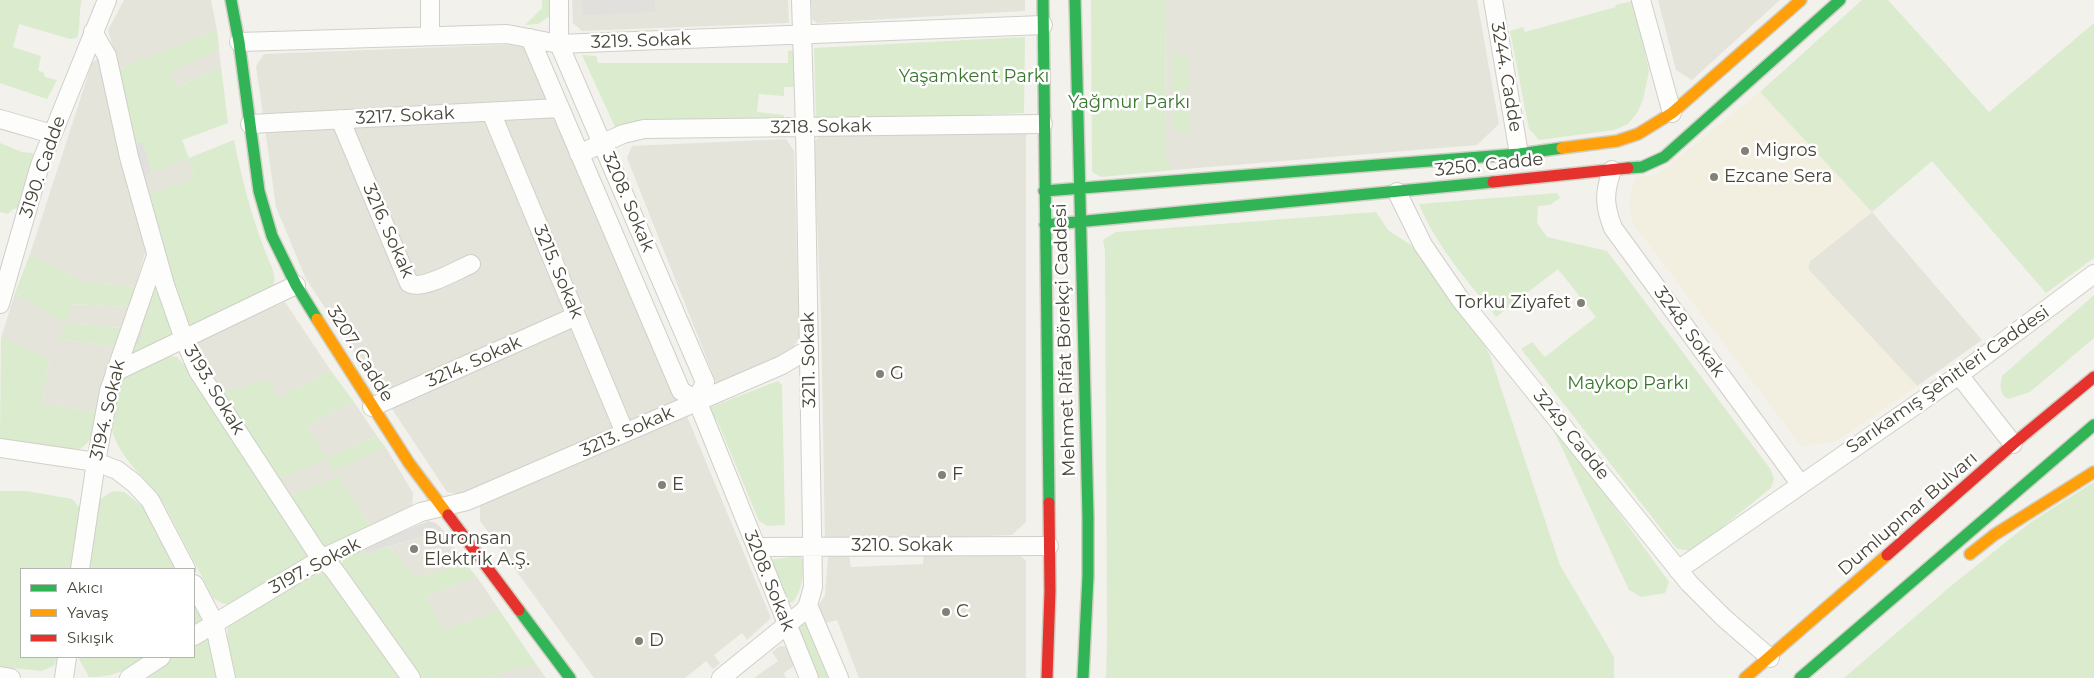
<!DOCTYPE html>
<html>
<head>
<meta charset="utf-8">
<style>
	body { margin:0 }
	#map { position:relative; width:2094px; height:678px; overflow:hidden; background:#f2f1ec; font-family:Montserrat,sans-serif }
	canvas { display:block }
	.legend { position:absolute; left:20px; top:568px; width:175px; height:90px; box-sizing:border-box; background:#fff; border:1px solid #b5b5af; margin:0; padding:6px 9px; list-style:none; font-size:15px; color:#474538 }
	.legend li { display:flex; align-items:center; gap:10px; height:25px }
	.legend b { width:25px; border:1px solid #b5b5af }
</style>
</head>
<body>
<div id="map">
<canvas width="2094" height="678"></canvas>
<ul class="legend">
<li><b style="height:6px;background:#30b455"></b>Akıcı</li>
<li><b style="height:6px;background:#ff9f0a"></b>Yavaş</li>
<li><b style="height:6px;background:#e5322d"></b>Sıkışık</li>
</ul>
</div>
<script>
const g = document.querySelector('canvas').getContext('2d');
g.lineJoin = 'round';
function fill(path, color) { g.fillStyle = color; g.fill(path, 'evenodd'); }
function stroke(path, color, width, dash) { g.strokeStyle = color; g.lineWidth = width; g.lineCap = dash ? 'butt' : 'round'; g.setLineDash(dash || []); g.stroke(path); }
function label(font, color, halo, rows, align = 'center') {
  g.font = font + ' Montserrat,sans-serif'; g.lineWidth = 5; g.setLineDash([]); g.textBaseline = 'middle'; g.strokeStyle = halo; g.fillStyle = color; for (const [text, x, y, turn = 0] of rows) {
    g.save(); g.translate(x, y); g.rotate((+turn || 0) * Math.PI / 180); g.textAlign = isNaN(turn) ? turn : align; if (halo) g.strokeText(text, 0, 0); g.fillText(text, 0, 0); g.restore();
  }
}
fill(new Path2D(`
	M124 0H211L217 30 119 69 108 30Z
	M572 0H788L789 23 582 31 573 23Z
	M811 0H1025V11L817 23 812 19Z
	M1165 0H1477L1499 124 1477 145 1173 170 1166 159Z
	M1658 0H1780L1692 80 1676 70Z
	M523 44 680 401 465 495 447 492 306 279 276 207 256 66 264 54Z
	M219 49 221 67 177 87 169 72Z
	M97 59 100 61 102 70 146 250 135 287 81 282 30 254 92 63Z
	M1026 127V522L1012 535 825 542 821 317 814 143 819 136Z
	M786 139 794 151 799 338 788 356 718 387 627 158 632 146Z
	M188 158 195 178 147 195 141 177Z
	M1872 212 1982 340 1917 386 1808 269 1810 261Z
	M15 293 65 323 71 304 129 307 122 328 66 323 59 339 116 347 98 413 42 403 49 359 1 338Z
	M285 302 331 371 278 398 220 394 189 342Z
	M354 402 377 436 327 458 386 448 413 493 412 510 373 529 338 476 286 497 275 480 326 459 306 426Z
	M686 414 771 618 747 640 742 633 714 655 720 663 713 669 706 661 685 678H594L480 521V505Z
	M443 530 465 563 416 578 389 547Z
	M1015 551 1026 561V678H859L837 620 825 623 819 605 825 595 828 556 849 555 851 567 923 564 924 553Z
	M477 577 500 611 444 629 426 596Z
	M780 646 787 647 795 665 784 673 786 678H754L778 661 772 652Z
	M536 664 546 678H485Z`), '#e5e4da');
fill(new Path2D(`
	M1760 92 1872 212 1810 261 1808 269 1917 386 1835 442 1801 446 1633 224 1629 208 1631 191 1636 177 1656 175Z`), '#f3efe0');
fill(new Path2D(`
	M0 0H82C78 13 81 25 77 38L70 39 19 24 13 47 41 56 38 70 44 73 45 77 57 80 47 99 0 83Z
	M542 0H554L551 15 538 24 525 25 542 8Z
	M1091 0H1165L1166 159 1173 170 1101 177 1092 172Z
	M1862 0H1888L1989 112 2094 23V258L2046 293 1932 161 1872 212 1760 92Z
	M1633 1 1649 71 1643 100 1637 113 1628 124 1614 130 1539 140 1529 129 1510 31 1523 27 1525 32 1616 7 1615 5Z
	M217 30 219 49 170 72 177 87 221 67 228 123 182 140 189 158 234 140C242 181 252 218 267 256 272 268 277 276 273 289L202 322 190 325 181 321 147 195 195 178 188 158 152 173 143 144H132L119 69Z
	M1025 37 1024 113 816 122 814 48Z
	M795 50 796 87H784V96L759 94 757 112 784 115V123L615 127 582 55 596 56 598 63H788V51Z
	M1172 55H1188L1189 92H1172Z
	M1172 96H1189L1190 131 1173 132Z
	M0 143 22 152 33 153V164L20 208 13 209 8 214 0 212Z
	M1557 193 1560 198 1550 205 1538 206 1537 223 1547 237 1607 251 1771 470 1774 479 1771 488 1692 551 1677 549 1521 349 1532 342 1545 357 1596 317 1558 269 1496 317C1468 281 1436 246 1419 204Z
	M1376 212 1388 230 1414 247 1477 333 1490 355 1560 565 1614 657V678H1106L1107 638 1105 251 1103 240 1116 232Z
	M30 254 81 282 135 287 129 307 71 304 66 323 122 328 116 347 59 339 65 323 15 293Z
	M156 284 173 332V337L128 359 132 344H139L140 311 152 286Z
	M2094 295V338L2030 392 2008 399C1999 393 2000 387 2002 376Z
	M1 338 49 359 42 403 98 413C94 430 93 443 76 451L0 443Z
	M169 356 177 357 191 372 308 551 307 560 232 605 222 603 213 598 165 506C143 472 99 445 113 399 116 391 120 384 123 377Z
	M331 371 354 402 306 426 327 458 377 436 386 448 334 471 327 459 275 480 220 394 267 379 278 398Z
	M778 381 782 385 785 525 768 526 759 521 717 420H713L708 408Z
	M1544 410 1669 582 1665 593 1641 597 1629 590Z
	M338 476 373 529 323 550 286 497Z
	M2094 482V678H1844L1951 586 2031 522Z
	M0 491H26L72 499 81 509 71 569H21V657H57L55 665 42 671 0 667Z
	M113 491 124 492 145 508 176 569H84L96 502Z
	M363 547 365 554 389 547 416 578 465 563 477 577 426 596 444 629 500 611 536 664 485 678H417L340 568 345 554Z
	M800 556 803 560C803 576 803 589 793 602L785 603 767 560Z
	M314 570 330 575 404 678H236L227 639 228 626Z
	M194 602 202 621 194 629Z
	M804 624 810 626 834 678H815L797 631 799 626Z
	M205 635 210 640 219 678H141L173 657H194V643Z
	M78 657H148C130 669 112 678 89 677Z`), '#daebce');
fill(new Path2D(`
	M582 0H655V12L583 15Z
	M143 143 152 173 141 177 132 144Z
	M140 311 147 312 139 344H132Z
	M429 521 436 523 443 530 365 554 363 547Z`), '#e1e0dc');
const street = new Path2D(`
	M559 0V44L705 382 697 400
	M1493 0 1519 154
	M1641 0 1672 113
	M93 32 107 56 129 157 165 285 184 339 198 371 315 550 334 570 411 678
	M430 36V0
	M530 38 681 391 697 400 809 678
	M239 42 507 34 559 44 1043 25
	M491 112 625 433
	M0 119 52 134
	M340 119 409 283C422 291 457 270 471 264
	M250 124 560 108
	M579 154 623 134 644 129 1043 124
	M1612 170C1604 193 1604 205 1613 228L1801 485
	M1397 192 1423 245 1460 299 1689 583 1724 618 1770 658
	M0 304 40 165 107 0
	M115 372 296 285
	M1959 375 2013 444
	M372 407 576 316
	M0 448 96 462 117 470 134 483 150 500 186 569
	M756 547 1049 546
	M80 569 96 462 109 391 156 256
	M1678 570 1959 375 2094 274
	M194 584 214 622 226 678
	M808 605 839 678
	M194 636 323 558 421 512 467 501 782 365 809 349
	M0 676 11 678
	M64 678 67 657
	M129 678 161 657
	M721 678 804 611 808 605 813 587 805 128 801 0`);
const fast = new Path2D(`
	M231 0 239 42 259 191 272 236 296 285 317 319
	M1043 0 1049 503
	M1075 0 1088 516V576L1083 678
	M1628 168 1642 167 1664 157 1840 0
	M1044 191 1519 154 1562 148
	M1045 225 1493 182
	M519 610 570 678
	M1800 678 2094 425`);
const slow = new Path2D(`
	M1562 148 1617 141 1638 134 1672 113 1801 0
	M317 319 409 463 448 515
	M1970 554 1994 535 2094 472
	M1745 678 1887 555`);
const jam = new Path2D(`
	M1493 182 1628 168
	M448 515 519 610
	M1887 555 2013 444 2094 377
	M1047 678 1050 591 1049 503`);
stroke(street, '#d0cfc9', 20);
stroke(fast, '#d0cfc3', 14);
stroke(slow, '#d0cfc3', 14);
stroke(jam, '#d0cfc3', 14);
stroke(street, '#fdfdfc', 18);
stroke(fast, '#30b455', 11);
stroke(slow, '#ff9f0a', 11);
stroke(jam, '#e5322d', 11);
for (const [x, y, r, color] of [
	[1745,151,5,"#838177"],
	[1714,177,5,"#838177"],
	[1581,303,5,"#838177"],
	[880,374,5,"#838177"],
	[942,475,5,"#838177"],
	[662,485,5,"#838177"],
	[414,549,5,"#838177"],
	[946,612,5,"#838177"],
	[639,641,5,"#838177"]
]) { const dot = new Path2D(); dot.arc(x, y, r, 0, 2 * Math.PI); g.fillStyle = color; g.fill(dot); stroke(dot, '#fff', 2); }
label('18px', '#474538', '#fff', [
	["3219. Sokak",641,41,-2],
	["3244. Cadde",1506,77,80],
	["3217. Sokak",405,116,-3],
	["3218. Sokak",821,127,-1],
	["3250. Cadde",1489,165,-6],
	["3190. Cadde",43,167,-71],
	["3208. Sokak",628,202,67],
	["3216. Sokak",388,231,66],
	["3215. Sokak",558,272,67],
	["3248. Sokak",1689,332,54],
	["Mehmet Rifat Börekçi Caddesi",1065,340,-92],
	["3207. Cadde",360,354,58],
	["3211. Sokak",809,360,-91],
	["3214. Sokak",474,362,-24],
	["Sarıkamış Şehitleri Caddesi",1948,380,-35],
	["3193. Sokak",214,390,59],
	["3194. Sokak",108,410,-77],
	["3213. Sokak",627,432,-24],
	["3249. Cadde",1571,435,51],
	["Dumlupınar Bulvarı",1908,514,-41],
	["3210. Sokak",902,546],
	["3197. Sokak",315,566,-28],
	["3208. Sokak",769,581,68]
]);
label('18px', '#3a772e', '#fff', [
	["Yaşamkent Parkı",974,77],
	["Yağmur Parkı",1129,103],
	["Maykop Parkı",1628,384]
]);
label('18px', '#474538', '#fff', [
	["Migros",1755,151],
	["Ezcane Sera",1724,177],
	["Torku Ziyafet",1571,303,"right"],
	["G",890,374],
	["F",952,475],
	["E",672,485],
	["Buronsan",424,539],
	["Elektrik A.Ş.",424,560],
	["C",956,612],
	["D",649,641]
], 'left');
</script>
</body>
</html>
